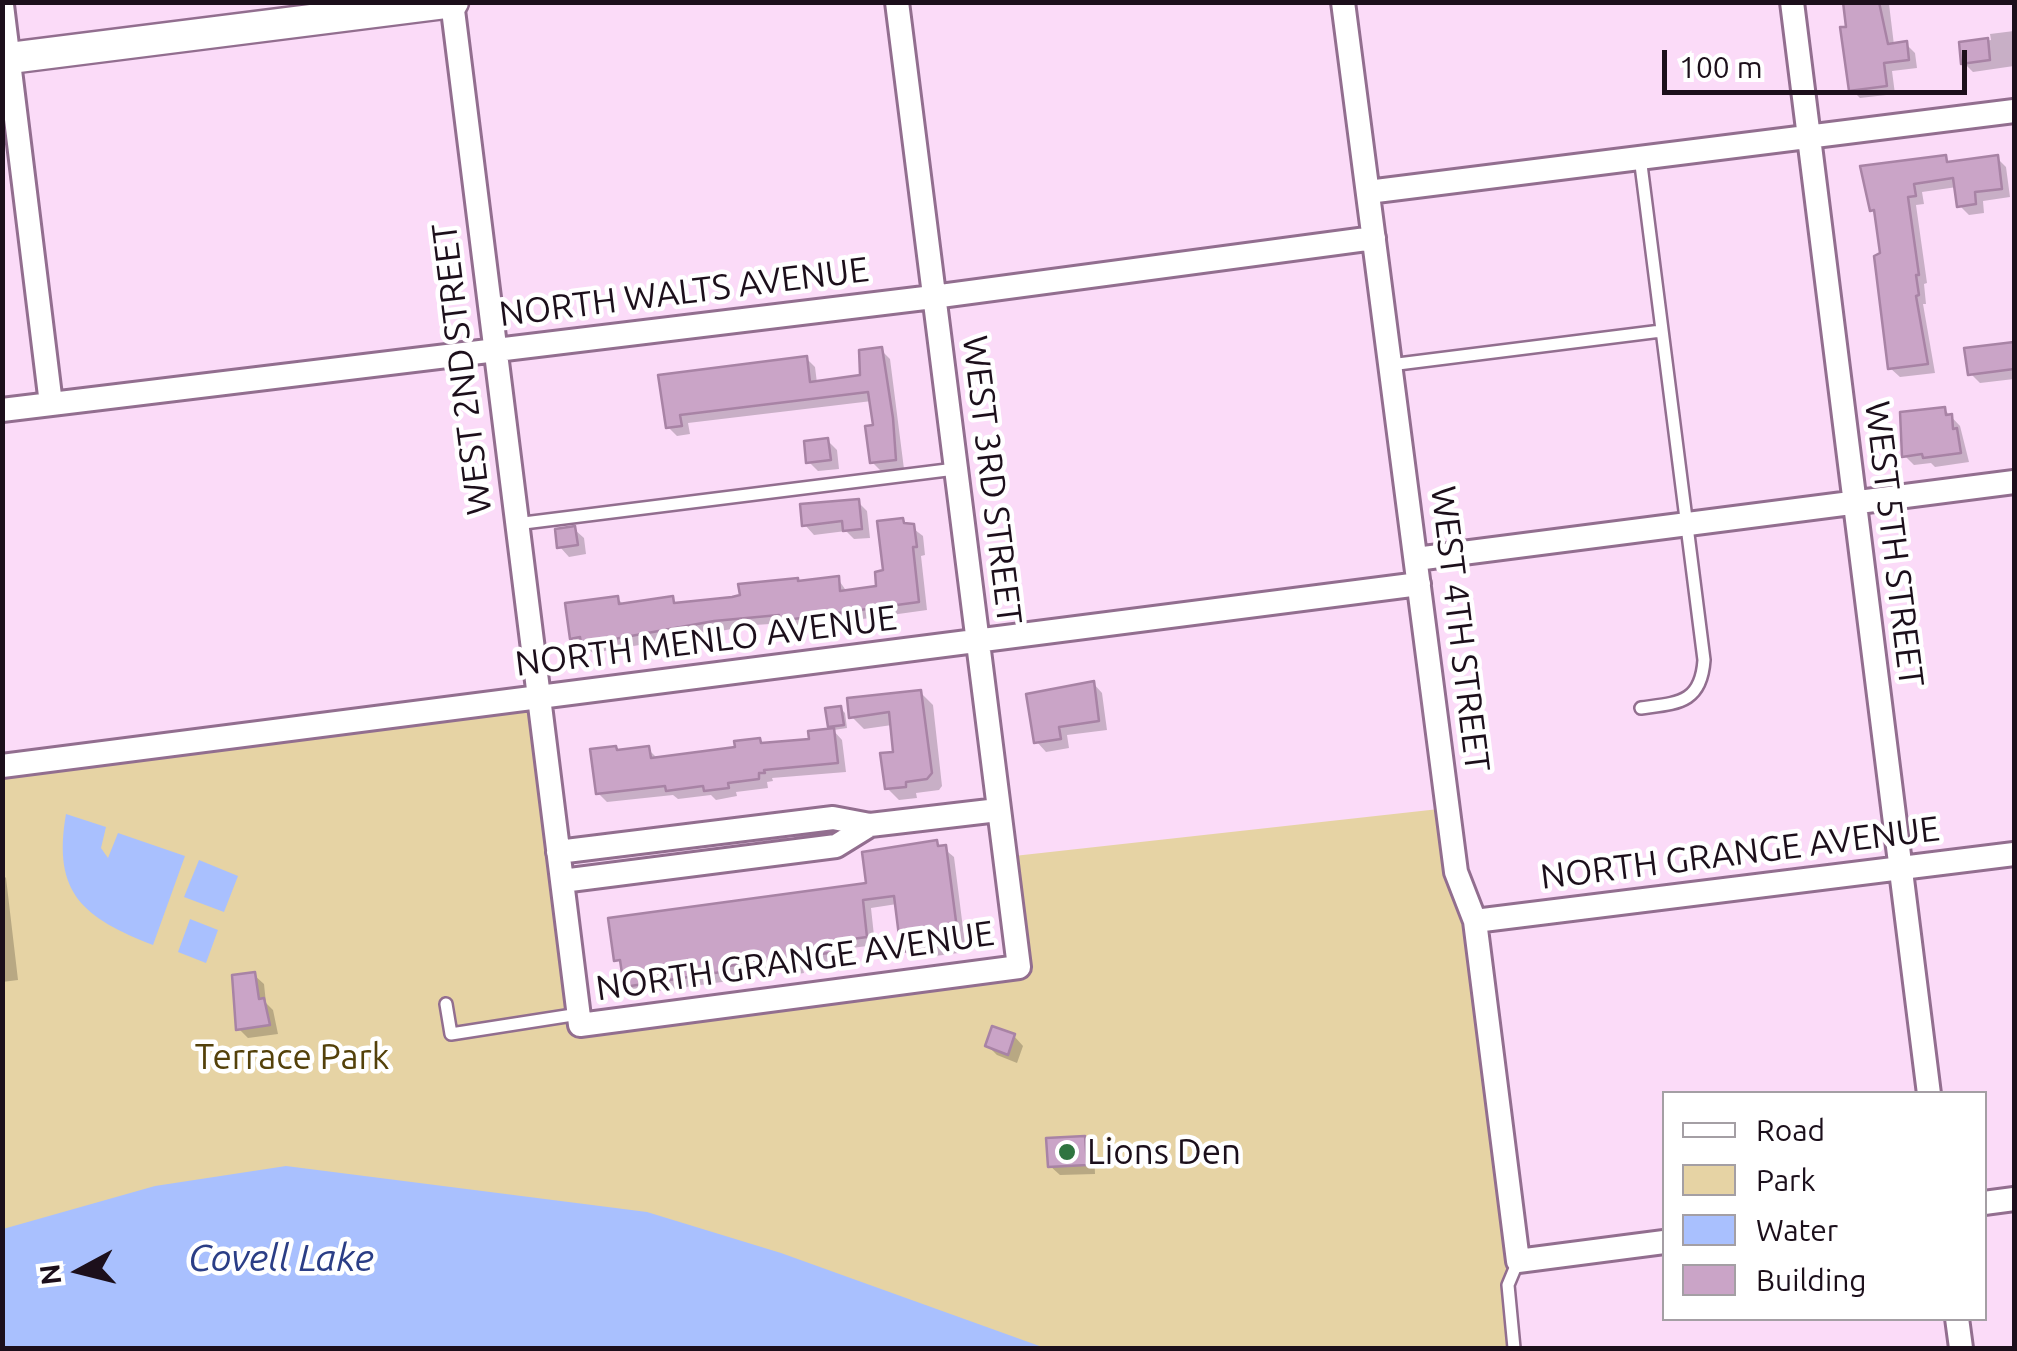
<!DOCTYPE html>
<html>
<head>
<meta charset="utf-8">
<style>
	body { margin:0 }
	#map { position:relative; width:2017px; height:1351px; overflow:hidden; background:#fbdbf8; font-family:Ubuntu,sans-serif }
	canvas { display:block }
	.frame { position:absolute; inset:0; border:5px solid #1c0f1b; pointer-events:none }
	.legend { position:absolute; left:1662px; top:1091px; width:325px; height:230px; box-sizing:border-box; background:#fff; border:2px solid #a49fa4; margin:0; padding:12px 18px; list-style:none; font-size:30px; color:#1c0f1b }
	.legend li { display:flex; align-items:center; gap:20px; height:50px }
	.legend b { width:50px; border:2px solid #a49fa4 }
	.north { position:absolute; left:30px; top:1221px; width:100px; height:100px; -webkit-text-stroke:8px #fff; paint-order:stroke; rotate:263deg; font-size:28px; font-weight:700; line-height:40px; text-align:center; color:#1c0f1b }
	.north::after { content:''; display:block; margin:auto; width:35px; height:45px; background:#1c0f1b; clip-path:polygon(50% 0,100% 100%,50% 72%,0 100%) }
	.scale { position:absolute; left:1662px; top:50px; width:305px; height:45px; box-sizing:border-box; border:5px solid #1c0f1b; border-top:0; padding-left:12px; font-size:30px; line-height:35px; white-space:nowrap; color:#1c0f1b; -webkit-text-stroke:8px #fff; paint-order:stroke }
</style>
</head>
<body>
<div id="map">
<canvas width="2017" height="1351"></canvas>
<div class="frame"></div>
<ul class="legend">
<li><b style="height:12px;background:#fff"></b>Road</li>
<li><b style="height:28px;background:#e6d3a4"></b>Park</li>
<li><b style="height:28px;background:#a9c0fe"></b>Water</li>
<li><b style="height:28px;background:#caa4c7"></b>Building</li>
</ul>
<div class="north">N</div>
<div class="scale">100 m</div>
</div>
<script>
const g = document.querySelector('canvas').getContext('2d');
g.lineJoin = 'round';
function fill(path, color) { g.fillStyle = color; g.fill(path, 'evenodd'); }
function stroke(path, color, width, dash) { g.strokeStyle = color; g.lineWidth = width; g.lineCap = dash ? 'butt' : 'round'; g.setLineDash(dash || []); g.stroke(path); }
function label(font, color, halo, rows, align = 'center') {
  g.font = font + ' Ubuntu,sans-serif'; g.lineWidth = 9; g.setLineDash([]); g.textBaseline = 'middle'; g.strokeStyle = halo; g.fillStyle = color; for (const [text, x, y, turn = 0] of rows) {
    g.save(); g.translate(x, y); g.rotate((+turn || 0) * Math.PI / 180); g.textAlign = isNaN(turn) ? turn : align; if (halo) g.strokeText(text, 0, 0); g.fillText(text, 0, 0); g.restore();
  }
}
fill(new Path2D(`
	M538 698 580 1024 1018 967 1005 857 1448 808 1475 921 1521 1348H3L2 766Z`), '#e6d3a4');
fill(new Path2D(`
	M66 814 106 827 101 848 108 858 118 833 185 856 153 945C84 918 52 894 66 814Z
	M199 860 238 876 224 912 184 897Z
	M190 919 218 930 206 963 178 952Z
	M286 1166 647 1212 781 1253 1045 1348H3V1229L155 1186Z`), '#a9c0fe');
fill(new Path2D(`
	M1845 2 1889 4 1894 45 1906 44 1915 53 1917 68 1892 71 1895 94 1860 98 1851 89Z
	M2014 31V66L1973 72 1964 63 1961 44 1991 40 1990 34Z
	M1945 158 1951 164 1997 158 2006 167 2010 197 1983 201 1984 213 1969 215 1959 205 1957 187 1922 192 1924 204 1916 205 1927 283 1924 284 1926 304H1923L1935 373 1900 377 1890 368 1883 255 1877 214 1872 209Z
	M2014 344V379L1980 383 1970 373 1967 350Z
	M881 350 890 359 904 469 881 471 872 462 876 428 872 401 688 423 690 434 677 436 668 427 661 377 806 358 815 367 817 383 862 377Z
	M1944 409 1960 426 1969 462 1935 467 1931 463 1914 465 1905 456Z
	M828 441 837 450 839 469 818 471 809 462Z
	M858 502 867 511 870 538 854 539 846 531 814 535 805 525Z
	M902 520 923 536 925 555 921 556 927 610 791 629 785 623 755 625 593 653 572 638 617 598 624 605 672 599 679 605 732 600 800 584 838 579 847 592 879 588Z
	M574 529 584 538 586 554 569 557 560 547Z
	M1093 683 1102 693 1107 730 1067 735 1069 748 1046 752 1037 742Z
	M920 692 933 705 942 786 939 790 916 793 917 798 899 800 887 788 896 754 892 725 864 729 852 717Z
	M841 709 845 713 847 728 834 730 830 726Z
	M833 730 842 740 846 772 772 778 773 781 767 782 768 788 736 792 737 796 716 800 711 795 678 799 673 795 607 802 598 793 619 753 648 749 659 760 738 749 759 740 764 745 812 741Z
	M936 842 954 857 966 952 912 959 903 950 897 904 871 908 875 945 852 948 854 959 802 965 804 973 785 976 778 969 729 976V981L636 994 627 985 624 966 617 959 869 885Z
	M2 874 6 878 18 980 2 982Z
	M254 975 264 984 266 1003 273 1010 278 1034 248 1038 239 1029Z
	M1014 1036 1023 1046 1017 1063 997 1055 988 1046Z
	M1084 1139 1094 1148 1095 1174 1060 1175 1050 1166Z`), '#0003');
const building = new Path2D(`
	M1843 2H1879L1888 44 1907 41 1909 60 1884 63 1887 86 1849 91 1840 27H1846Z
	M1988 38 1990 60 1961 64 1959 42Z
	M1946 155 1947 162 1998 155 2002 189 1975 192 1976 204 1957 207 1953 178 1914 184 1916 196 1908 197 1919 275H1916L1919 295 1916 296 1928 364 1888 369 1874 256 1880 253 1874 210 1870 211 1860 166Z
	M2014 342V369L1968 375 1964 348Z
	M882 347 893 418 896 460 870 463 865 426 873 425 868 392 680 415 682 426 666 428 658 375 807 356 810 382 860 375 859 350Z
	M1945 407 1946 415 1952 414 1953 429 1957 428 1961 453 1923 458 1922 454 1902 457 1900 412Z
	M828 438 831 460 806 463 804 441Z
	M859 499 862 529 843 531 842 521 802 526 800 504Z
	M903 518 904 523 914 524 917 547H913L919 602 779 621V615L714 621 581 645 580 637 570 639 565 603 618 596 619 604 673 596 674 603 732 597 740 595 738 584 798 578V581L839 576 840 591 876 586 875 572 883 570 877 521Z
	M575 526 578 545 557 548 555 529Z
	M1094 681 1099 721 1059 727 1061 739 1034 743 1026 694Z
	M921 690 932 773 927 779 906 782V787L885 789 880 753 893 752 889 712 849 718 847 698Z
	M841 706 844 725 828 727 825 708Z
	M834 728 838 763 764 770 765 773H759V779L728 783 729 788 704 791 703 786 666 791 665 786 596 794 590 749 616 746 617 750 649 746 651 758 735 747 734 741 760 738 761 743 809 739 808 731Z
	M937 840 938 846 946 845 959 944 901 952 894 896 863 900 867 937 845 940 846 951 795 957 796 965 774 968 773 960 721 967V972L624 987 620 960 614 961 608 918 866 883 862 852Z
	M255 972 259 999 264 998 270 1025 236 1030 232 975Z
	M992 1026 1015 1034 1008 1055 985 1046Z
	M1085 1136 1087 1165 1048 1167 1046 1138Z`);
fill(building, '#caa4c7');
stroke(building, '#a883a5', 2.5);
const service = new Path2D(`
	M1640 157 1704 660C1701 704 1677 703 1641 708
	M1390 365 1661 331
	M516 524 955 469
	M446 1004 451 1034 579 1014
	M1514 1348 1508 1285 1518 1261`);
const minor = new Path2D(`
	M452 2 580 1025 1019 967 897 2
	M1343 2 1456 872 1475 921 1518 1261 1664 1242
	M1792 2 1929 1094
	M2 5 51 404
	M1368 192 2014 111
	M2 410 933 297 1374 238
	M1416 559 2014 482
	M2 766 1419 584
	M558 852 833 818 870 825 998 810
	M562 881 836 846 870 825
	M1475 921 2014 854
	M1984 1203 2014 1199
	M1957 1318 1961 1348`);
const tertiary = new Path2D(`
	M2 59 453 2`);
stroke(service, '#926e8f', 16);
stroke(minor, '#926e8f', 28);
stroke(tertiary, '#926e8f', 35);
stroke(service, '#fff', 11);
stroke(minor, '#fff', 22);
stroke(tertiary, '#fff', 30);
for (const [x, y, r, color] of [
	[1067,1152,10,"#2f7440"]
]) { const dot = new Path2D(); dot.arc(x, y, r, 0, 2 * Math.PI); g.fillStyle = color; g.fill(dot); stroke(dot, '#fff', 4); }
label('35px', '#1c0f1b', '#fff', [
	["NORTH WALTS AVENUE",684,292,-7],
	["WEST 2ND STREET",462,369,-97],
	["WEST 3RD STREET",992,480,83],
	["WEST 5TH STREET",1894,544,83],
	["WEST 4TH STREET",1460,629,83],
	["NORTH MENLO AVENUE",706,641,-7],
	["NORTH GRANGE AVENUE",1740,853,-7],
	["NORTH GRANGE AVENUE",795,961,-8]
]);
label('35px', '#54410a', '#fff', [
	["Terrace Park",292,1057]
]);
label('35px', '#1c0f1b', '#fff', [
	["Lions Den",1087,1152]
], 'left');
label('italic 38px', '#2b3e86', '#fff', [
	["Covell Lake",281,1258]
]);
</script>
</body>
</html>
